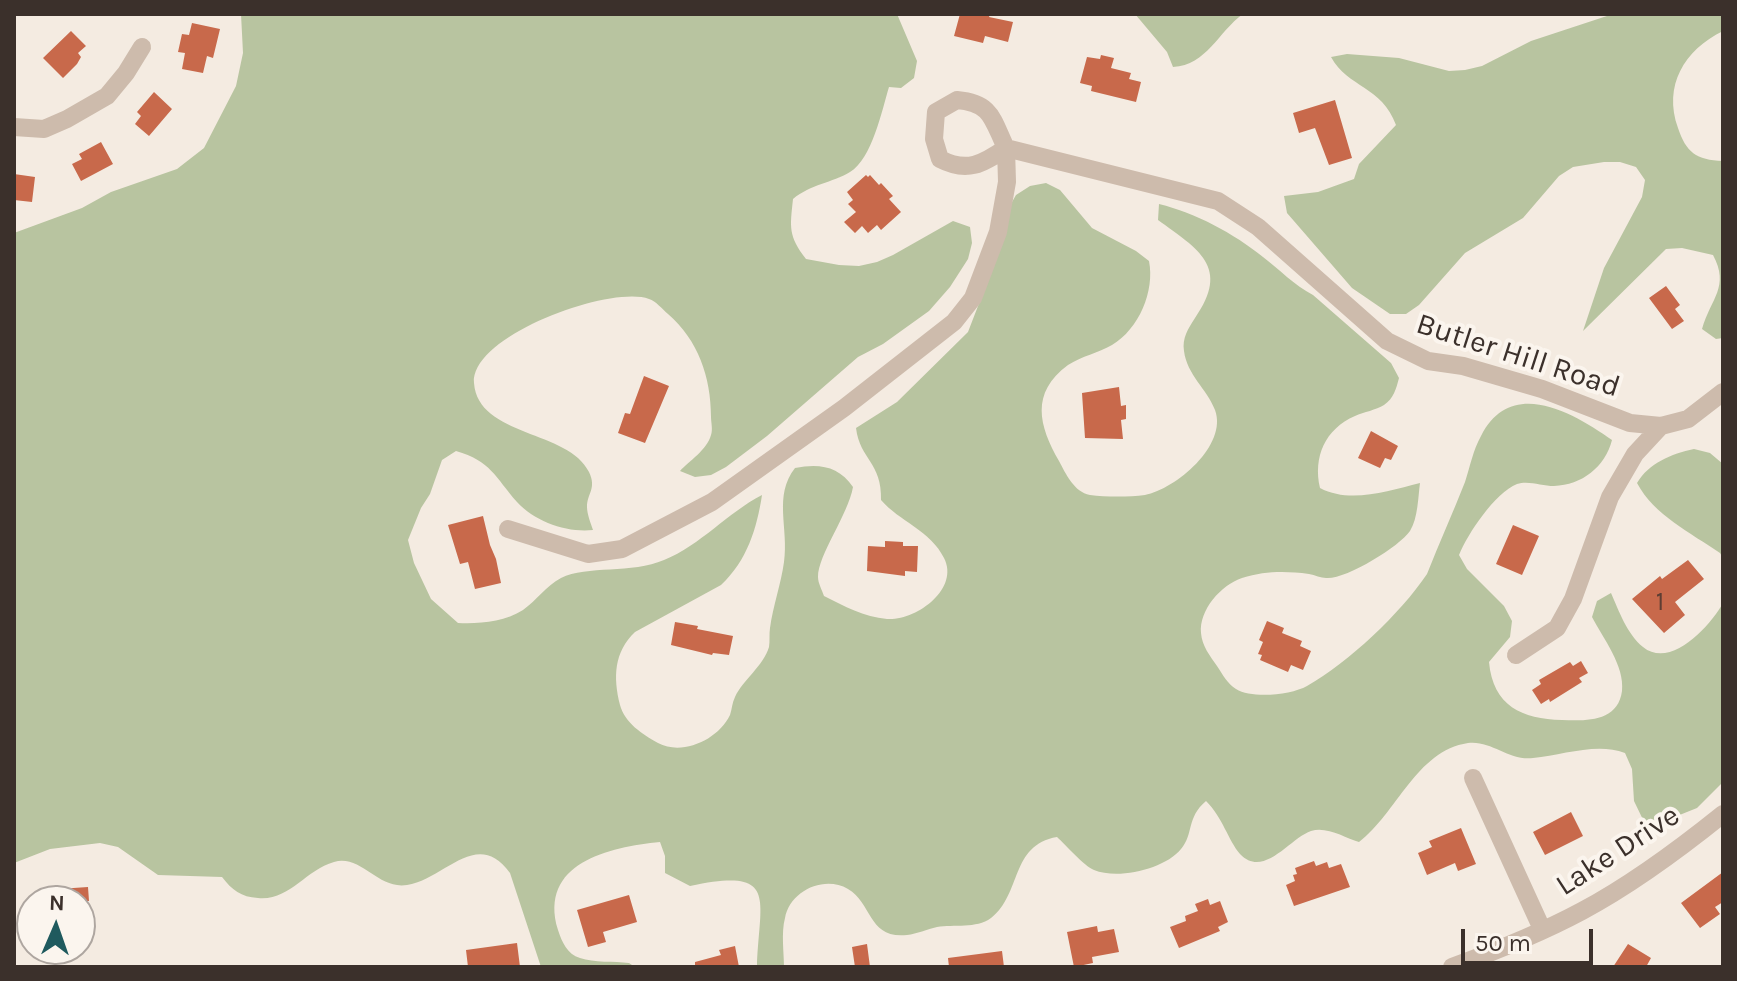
<!DOCTYPE html>
<html>
<head>
<meta charset="utf-8">
<style>
	body { margin:0 }
	#map { position:relative; width:1737px; height:981px; overflow:hidden; background:#f4ebe1; font-family:Karla,sans-serif }
	canvas { display:block }
	.frame { position:absolute; inset:0; border:16px solid #3b302b; pointer-events:none }
	.north { position:absolute; left:16px; top:885px; width:80px; height:80px; box-sizing:border-box; background:#fbf5ee; border:2px solid #aea6a0; border-radius:50%; rotate:2deg; font-size:22px; font-weight:700; line-height:32px; text-align:center; color:#3b302b }
	.north::after { content:''; display:block; margin:auto; width:28px; height:36px; background:#1f5a5e; clip-path:polygon(50% 0,100% 100%,50% 72%,0 100%) }
	.scale { position:absolute; left:1461px; top:929px; width:132px; height:36px; box-sizing:border-box; border:4px solid #3b302b; border-top:0; padding-left:10px; font-size:24px; line-height:28px; white-space:nowrap; color:#3b302b; -webkit-text-stroke:6px #fbf5ee; paint-order:stroke }
</style>
</head>
<body>
<div id="map">
<canvas width="1737" height="981"></canvas>
<div class="frame"></div>
<div class="north">N</div>
<div class="scale">50 m</div>
</div>
<script>
const g = document.querySelector('canvas').getContext('2d');
g.lineJoin = 'round';
function fill(path, color) { g.fillStyle = color; g.fill(path, 'evenodd'); }
function stroke(path, color, width, dash) { g.strokeStyle = color; g.lineWidth = width; g.lineCap = dash ? 'butt' : 'round'; g.setLineDash(dash || []); g.stroke(path); }
function label(font, color, halo, rows, align = 'center') {
  g.font = font + ' Karla,sans-serif'; g.lineWidth = 8; g.setLineDash([]); g.textBaseline = 'middle'; g.strokeStyle = halo; g.fillStyle = color; for (const [text, x, y, turn = 0] of rows) {
    g.save(); g.translate(x, y); g.rotate((+turn || 0) * Math.PI / 180); g.textAlign = isNaN(turn) ? turn : align; if (halo) g.strokeText(text, 0, 0); g.fillText(text, 0, 0); g.restore();
  }
}
fill(new Path2D(`
	M241 14H897L917 61 914 78 901 88 889 87C882 110 872 159 850 172 832 183 811 184 793 199 790 227 788 236 806 259L839 265 859 266 877 262 893 255 953 221 970 227 972 243 968 259 950 287 929 311 883 344 858 357 767 436 726 467 711 475 695 477 680 471C689 461 707 450 711 435 713 430 711 422 711 417 711 377 698 340 668 314 662 309 656 301 649 299 611 285 471 335 474 383 478 437 569 430 589 472 597 489 587 493 587 507 587 514 591 524 593 530 568 533 535 522 517 502 495 477 491 461 456 451L442 460 430 494 421 508 408 540 414 563 431 599 458 623C479 624 504 622 523 610 537 600 546 586 561 578 587 565 632 574 664 560 701 545 727 513 762 495 757 528 747 561 721 585L635 632C614 652 613 677 620 705 625 723 642 734 658 743 682 756 718 740 730 715 732 709 732 703 735 697 743 680 764 665 769 647 770 641 769 634 770 628 773 606 781 584 784 562 789 528 773 496 795 468 819 463 839 466 853 487 848 515 818 555 818 577 818 583 822 590 824 596 844 606 864 617 887 619 916 621 960 589 944 558 931 531 899 521 881 500 882 462 860 460 856 428L897 402 968 332 1003 241 1008 209 1016 195 1030 186 1046 183 1060 190 1092 228 1136 251 1149 261C1155 291 1139 329 1112 345 1098 353 1082 356 1068 365 1030 393 1039 426 1059 461 1066 474 1074 492 1090 495 1106 497 1129 497 1145 495 1176 489 1228 445 1215 410 1207 389 1187 375 1184 351 1182 338 1188 329 1195 318 1231 267 1198 249 1158 220L1159 204C1196 213 1233 233 1263 257 1280 270 1294 285 1313 295L1391 363 1399 378C1396 389 1394 398 1384 405 1376 410 1364 412 1355 416 1325 429 1313 457 1320 488 1350 504 1388 491 1420 483 1418 498 1418 518 1410 531 1399 547 1345 580 1326 578 1321 578 1315 575 1309 574 1285 571 1265 571 1242 578 1221 585 1199 610 1201 633 1202 646 1210 656 1217 666 1223 675 1227 683 1236 689 1252 699 1291 695 1307 686 1349 662 1400 614 1427 574 1439 543 1453 513 1465 482 1470 467 1473 450 1481 436 1511 376 1574 413 1612 440 1605 467 1582 485 1554 486 1542 486 1528 480 1517 484 1495 493 1468 533 1459 555L1467 569 1504 606 1512 621 1510 637 1489 662C1493 706 1522 719 1562 720 1586 721 1618 722 1622 691 1625 666 1603 638 1592 617L1597 601 1611 593C1619 611 1627 634 1643 647 1671 670 1711 625 1723 603V782L1697 808 1647 828 1634 801 1632 769 1625 753C1597 742 1563 755 1533 758 1509 761 1491 740 1468 743 1416 751 1397 813 1359 842 1345 838 1327 826 1311 831 1290 838 1264 879 1240 854 1228 840 1223 818 1206 801 1186 818 1194 834 1181 849 1165 869 1118 880 1094 870 1084 866 1066 845 1057 837 1010 845 1022 894 991 918 976 929 954 924 937 927 927 929 917 934 907 935 868 939 873 904 848 889 824 875 790 891 785 918 781 933 784 952 784 967H757C759 899 780 867 690 886L665 873V856L660 842C609 847 538 863 558 930 562 942 567 954 580 958 594 963 614 961 629 963L635 967H541L510 873C477 827 445 879 407 885 378 890 361 854 334 862 305 870 290 901 258 898 241 897 232 890 222 877L158 875 118 847 100 843 50 849 14 863V233L82 208 111 192 177 169 204 148 236 86 243 53Z
	M1135 14H1243C1218 32 1207 65 1173 67L1167 52Z
	M1613 14H1723V31C1684 50 1663 86 1678 128 1686 152 1696 160 1723 161V338L1716 339 1702 329C1711 298 1730 287 1713 255L1682 248 1666 249 1583 331 1604 268 1642 197 1645 180 1636 167 1620 162H1604L1573 167 1559 176 1523 218 1465 253 1419 305 1406 314H1390L1352 288 1287 213 1284 196 1318 192 1354 179 1359 164 1396 125C1382 86 1348 88 1331 57L1347 54 1399 58 1449 71 1465 70 1482 66 1531 41Z
	M1694 449 1710 453 1723 464V558L1720 553C1691 533 1654 515 1637 483 1649 463 1671 454 1694 449Z`), '#b8c4a0');
fill(new Path2D(`
	M960 14H990L989 17 1013 22 1008 42 985 36 983 43 954 36Z
	M192 23 220 29 213 58 207 56 203 73 182 69 185 53 178 52 182 34 189 35Z
	M71 31 86 46 78 53 81 57 77 64 63 78 43 58Z
	M1101 55 1114 58 1111 68 1131 73 1129 79 1141 82 1136 102 1091 91 1092 86 1080 83 1087 57 1100 59Z
	M154 92 172 109 149 136 135 124 141 116 137 112Z
	M1335 100 1352 158 1329 165 1315 128 1299 133 1293 113Z
	M101 142 113 164 81 181 72 164 82 159 79 154Z
	M14 174 35 177 32 202 14 200Z
	M866 175 868 177 870 175 879 185 881 183 893 196 889 199 901 212 881 230 877 225 868 233 862 226 855 233 844 222 856 212 848 204 853 200 847 192Z
	M1666 286 1680 305 1675 309 1684 321 1672 329 1649 298Z
	M644 376 669 386 645 443 618 433 625 413 630 414Z
	M1119 387 1121 406 1126 405V419L1121 420 1123 439 1085 438 1082 393Z
	M1371 431 1398 446 1391 460 1385 458 1380 468 1358 458Z
	M483 516 490 545 496 559 501 583 475 589 468 562 460 564 448 525Z
	M1513 525 1539 536 1522 575 1496 564Z
	M885 541 903 542V546H918L917 572 905 571V576L867 571 868 546 885 547Z
	M1688 560 1704 579 1675 602 1685 615 1664 633 1632 599 1660 576 1662 579Z
	M1267 621 1284 628 1282 633 1302 641 1300 646 1311 651 1303 670 1291 665 1288 672 1260 660 1262 655 1258 654 1263 642 1259 640Z
	M675 622 698 626 697 629 733 636 729 655 713 653 712 655 671 645Z
	M1581 661 1588 673 1579 678 1582 682 1550 702 1549 699 1541 704 1532 690 1541 684 1539 680 1570 662 1573 666Z
	M1571 812 1583 836 1545 855 1533 832Z
	M1461 828 1476 864 1458 871 1455 863 1427 875 1418 853 1432 847 1429 841Z
	M1314 861 1316 866 1327 862 1329 868 1341 864 1350 887 1294 906 1286 885 1295 881 1293 875 1297 874 1295 868Z
	M1723 872V902L1715 907 1720 914 1700 928 1681 903Z
	M88 887 89 901H44V890Z
	M629 895 637 922 603 932 606 942 588 947 577 910Z
	M1208 899 1210 905 1220 901 1228 922 1218 927 1220 931 1179 948 1170 927 1186 921 1185 916 1198 911 1195 904Z
	M1097 926 1098 932 1114 929 1119 952 1092 957 1093 963 1074 967 1067 932Z
	M517 943 520 967H468L466 950Z
	M867 944 870 967H855L852 947Z
	M1628 944 1651 958 1646 967H1613Z
	M735 946 739 967H695V962L721 955 719 950Z
	M1002 951 1004 967H949L948 958Z`), '#c8694b');
stroke(new Path2D(`
	M957 100C992 103 992 119 1006 148 983 164 967 173 940 159L934 139 936 112Z
	M14 127 44 129 67 119 107 96 126 73 142 47
	M508 529 588 554 622 549 712 502 844 408 954 322 973 298 998 232 1007 182 1006 148 1218 201 1258 227 1387 341 1428 361 1463 366 1542 389 1630 423 1661 426 1688 419 1723 392
	M1516 655 1557 628 1573 599 1610 497 1635 454 1661 426
	M1473 778 1542 929
	M1452 967C1496 951 1541 933 1582 911 1629 886 1682 847 1723 814`), '#cdbbac', 18);
label('26px', '#5e3e33', null, [
	["1",1660,603]
]);
label('30px', '#3b302b', '#fbf5ee', [
	["Butler Hill Road",1518,356,18],
	["Lake Drive",1618,851,-33]
]);
</script>
</body>
</html>
